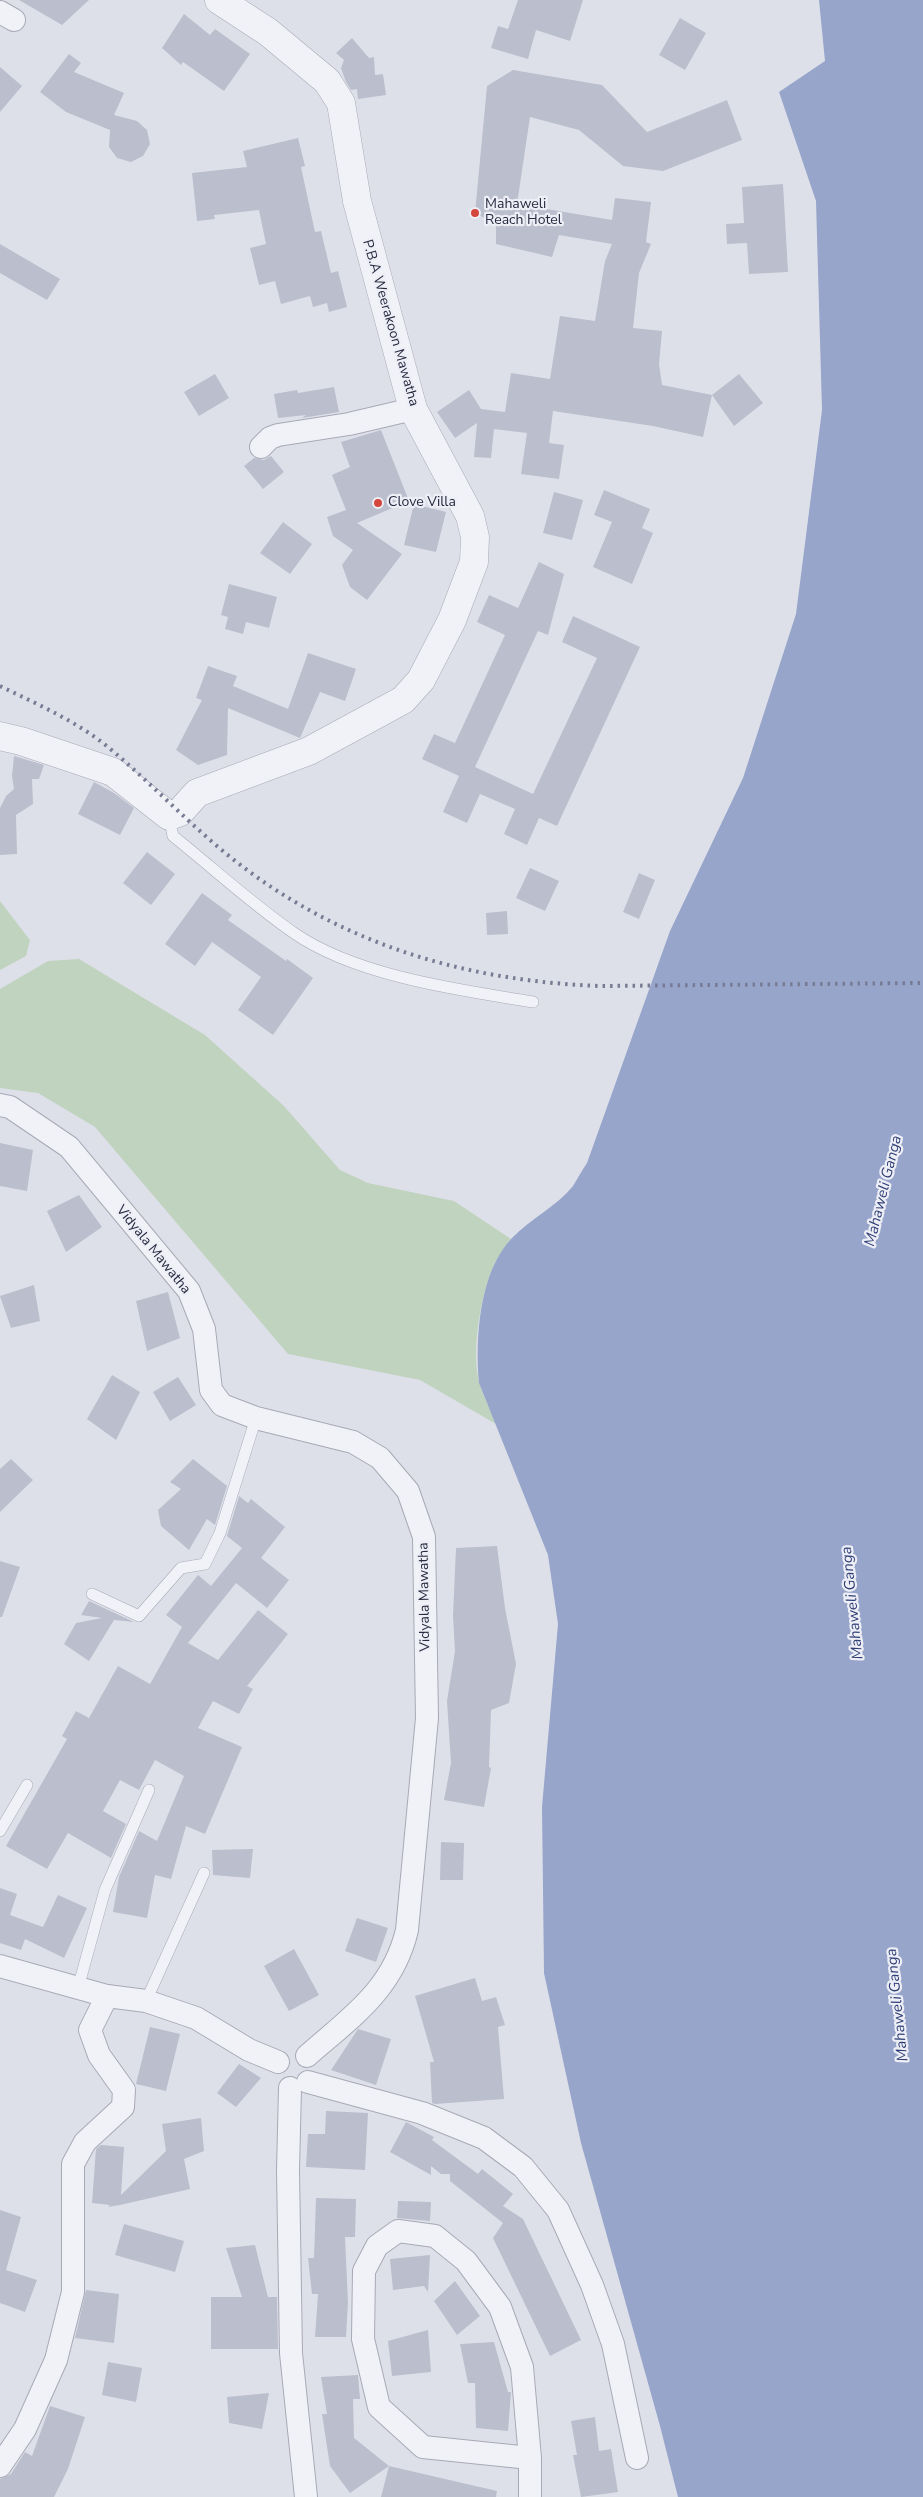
<!DOCTYPE html>
<html>
<head>
<meta charset="utf-8">
<style>
	body { margin:0 }
	canvas { display:block; background:#dee0e9 }
</style>
</head>
<body>
<canvas width="923" height="2497"></canvas>
<script>
const g = document.querySelector('canvas').getContext('2d');
g.lineJoin = 'round';
function fill(path, color) { g.fillStyle = color; g.fill(path, 'evenodd'); }
function stroke(path, color, width, dash) { g.strokeStyle = color; g.lineWidth = width; g.lineCap = dash ? 'butt' : 'round'; g.setLineDash(dash || []); g.stroke(path); }
function label(font, color, halo, rows, align = 'center') {
  g.font = font + ' "Nunito Sans",sans-serif'; g.lineWidth = 4.5; g.setLineDash([]); g.textBaseline = 'middle'; g.strokeStyle = halo; g.fillStyle = color; for (const [text, x, y, turn = 0] of rows) {
    g.save(); g.translate(x, y); g.rotate((+turn || 0) * Math.PI / 180); g.textAlign = isNaN(turn) ? turn : align; if (halo) g.strokeText(text, 0, 0); g.fillText(text, 0, 0); g.restore();
  }
}
fill(new Path2D(`
	M0 901 30 940 26 956 0 970Z
	M79 959 205 1035 284 1106 340 1170 368 1183 454 1201 511 1239C506 1246 500 1253 496 1261 481 1290 470 1353 480 1385 484 1398 491 1411 496 1424L420 1380 288 1354 95 1127 38 1093 0 1088V989L48 961Z`), '#c0d3bf');
fill(new Path2D(`
	M819 0H923V2497H678L660 2426 581 2143 544 1973 542 1807 558 1624 548 1555 479 1383C475 1339 479 1272 512 1238 530 1219 557 1206 573 1186 578 1178 582 1170 587 1163L670 931 743 778 796 614 822 410 816 201 779 92 825 61Z`), '#97a5cb');
fill(new Path2D(`
	M19 0H89L62 25Z
	M518 0H583L570 41 536 30 528 59 491 48 498 26 508 29Z
	M184 14 210 35 215 29 250 54 224 91 183 62 181 65 162 48Z
	M680 18 706 33 685 70 659 55Z
	M352 38 369 58 374 57 375 75 383 74 386 95 358 99 357 89 351 90 346 82 341 68 344 60 336 53Z
	M69 54 81 63 74 72 124 93 114 115 137 121 147 130 150 144 143 156 131 162 117 158 109 147 110 130 66 112 40 92Z
	M0 67 22 86 0 112Z
	M513 70 602 85 647 132 727 100 742 140 663 171 623 166 579 130 530 117 517 204 612 220 615 198 651 202 646 242 651 244 639 273 633 328 662 331 659 364 662 385 712 395 703 437 653 426 553 411 549 443 564 445 559 479 521 474 527 433 494 429 491 458 474 457 477 423 455 438 437 412 469 390 481 409 505 412 511 373 550 379 560 316 595 321 605 261 612 244 559 235 552 257 496 244V224L475 213 487 86Z
	M298 138 305 166 301 167 315 232 321 231 331 273 338 271 347 307 329 312 327 303 313 307 310 296 281 304 275 281 259 285 250 248 266 244 259 210 214 215 215 219 197 221 192 173 247 167 243 151Z
	M783 184 788 272 749 274 747 243 727 244 726 224 744 223 742 187Z
	M0 244 60 279 47 300 0 273Z
	M215 374 229 398 199 416 184 392Z
	M739 374 763 403 734 426 712 395Z
	M334 387 339 412 302 418 306 415 278 418 274 394 297 390 298 393Z
	M381 430 409 501 357 523 402 554 367 600 350 587 342 565 353 550 333 536 327 517 346 510 332 475 350 467 341 442Z
	M271 456 284 472 263 489 244 466 254 458 264 460Z
	M604 490 650 509 642 528 653 533 632 584 593 567 612 522 594 515Z
	M554 492 583 500 572 540 543 533Z
	M414 504 446 512 436 552 404 545Z
	M283 522 312 544 290 574 260 553Z
	M539 562 564 574 548 635 538 631 475 767 533 794 597 658 562 642 573 616 640 647 557 826 539 818 527 845 504 834 515 809 480 794 467 823 443 812 459 776 422 759 434 734 455 743 505 635 477 622 489 595 518 608Z
	M229 584 277 597 269 628 246 622 243 634 225 629 228 617 221 615Z
	M308 653 356 669 345 701 320 692 300 738 228 708 227 755 198 765 176 750 202 700 196 698 208 666 237 676 233 686 288 709Z
	M14 756 44 765 39 779H32L33 804 16 815 17 854 0 855V808L6 796 14 789 12 776Z
	M94 782 114 793 134 808 120 835 78 814Z
	M147 852 175 874 151 905 123 883Z
	M530 868 559 881 545 911 516 898Z
	M639 873 655 880 639 919 623 912Z
	M202 893 232 915 228 920 286 961 287 959 313 978 273 1035 238 1010 261 977 212 942 195 966 165 944Z
	M507 911 508 934 487 935 486 913Z
	M0 1143 33 1150 27 1191 0 1186Z
	M79 1195 102 1227 66 1252 47 1211Z
	M34 1285 40 1321 11 1328 0 1296Z
	M168 1292 180 1338 147 1351 136 1301Z
	M112 1375 140 1392 116 1440 87 1419Z
	M178 1377 196 1405 170 1421 153 1392Z
	M11 1459 33 1480 0 1512V1469Z
	M193 1459 227 1486 215 1525 207 1519 189 1550 161 1526 158 1510 181 1489 170 1482Z
	M239 1496 248 1503 251 1499 285 1527 261 1558 289 1580 267 1608 236 1583 188 1643 218 1660 258 1610 288 1634 247 1686 253 1689 239 1714 213 1701 198 1728 242 1747 205 1834 186 1826 171 1879 155 1875 147 1918 113 1912 119 1877 139 1831 157 1841 184 1776 155 1760 139 1790 120 1780 103 1811 126 1824 111 1858 68 1833 47 1869 6 1846 67 1739 62 1736 76 1711 89 1718 118 1666 150 1684 182 1627 166 1615 198 1575 211 1586 242 1548 227 1536Z
	M497 1546 505 1608 516 1664 509 1703 491 1710 489 1767 491 1768 484 1807 444 1800 451 1763 447 1701 455 1651 453 1616 456 1548Z
	M0 1561 20 1567 2 1617H0Z
	M89 1601 134 1622 114 1620 89 1661 64 1644 76 1623 102 1618 81 1615Z
	M441 1842 464 1843 463 1880H440Z
	M253 1849 250 1878 213 1875 212 1850Z
	M0 1888 17 1894 10 1915 43 1927 58 1895 87 1908 64 1958 25 1939 21 1950 0 1943Z
	M357 1918 388 1928 376 1962 345 1951Z
	M294 1949 319 1995 289 2011 264 1966Z
	M475 1978 482 2001 496 1997 505 2025 498 2027 504 2099 435 2104 432 2103 430 2062H434L415 1996Z
	M150 2027 180 2034 166 2091 136 2084Z
	M358 2029 391 2039 376 2085 331 2070Z
	M239 2064 261 2078 236 2107 217 2093Z
	M326 2111 368 2113 365 2170 306 2167 308 2134H325Z
	M201 2118 204 2151 184 2159 190 2189 120 2205 108 2207 110 2205 92 2203 96 2149 101 2145 124 2147 121 2195 166 2151 162 2124Z
	M406 2122 434 2137 432 2140 478 2174 482 2169 513 2194 503 2206 523 2219 581 2340 550 2356 493 2238 503 2223 450 2181V2174H441L431 2166V2175L390 2152Z
	M316 2198 356 2199 355 2237H345L348 2302 346 2337H315L318 2294H312L308 2258H314Z
	M398 2201 431 2202 430 2221 397 2218Z
	M0 2210 21 2217 6 2270 37 2280 25 2312 0 2303Z
	M124 2224 184 2241 175 2272 115 2255Z
	M255 2245 268 2297H277L278 2349H211V2297H242L226 2248Z
	M430 2255 428 2292 424 2286 393 2290 390 2259Z
	M455 2281 480 2316 457 2335 434 2301Z
	M86 2290 119 2294 114 2343 75 2338Z
	M428 2330 431 2372 392 2376 388 2341Z
	M494 2342 508 2392H511L508 2431 476 2428 475 2383H468L460 2344Z
	M108 2362 142 2368 136 2402 102 2395Z
	M358 2375 360 2399H353L354 2438 389 2466 350 2493 330 2466 322 2414H327L321 2377Z
	M269 2393 262 2429 229 2423 227 2397Z
	M50 2406 85 2417 68 2469 54 2497H0V2479L11 2474 25 2452 32 2456Z
	M595 2417 599 2451 611 2449 618 2492 581 2497 573 2455H577L571 2421Z
	M389 2466 497 2491 496 2497H381Z`), '#bbbecc');
const service = new Path2D(`
	M169 816 173 836C213 868 252 904 294 933 356 976 459 990 533 1002
	M92 1594 139 1616 181 1568 205 1564 220 1533 256 1418
	M0 1831 27 1785
	M78 1988 105 1890 149 1790
	M146 2001 204 1873`);
const minor = new Path2D(`
	M0 12 14 20
	M261 447 270 438 278 435 349 424 413 409
	M0 1105 10 1107 69 1147 189 1291 204 1329 211 1390 222 1405 256 1418 353 1442 380 1458 408 1491 424 1537 427 1718 407 1930C393 1990 350 2018 307 2056
	M0 1966 107 1996 146 2001 196 2018 249 2050 278 2062
	M308 2082 422 2113 484 2138 523 2167 558 2210 592 2285 613 2344 637 2458
	M290 2088 288 2170 291 2353 306 2497
	M530 2458 423 2447 379 2407 363 2339 364 2271 377 2246 398 2231 435 2236 466 2261 500 2307 522 2367 530 2458V2497
	M0 2466 25 2429 56 2360 73 2292V2164L85 2142 123 2107 124 2090 99 2055 90 2030 107 1996`);
const tertiary = new Path2D(`
	M0 736 21 741 113 772 169 816 180 812 197 793 309 751 403 700 421 680 452 620 474 562 475 537 470 516 413 409 357 201 341 103 327 81 268 32 219 0`);
stroke(service, '#a7a9b6', 12);
stroke(minor, '#a7a9b6', 24);
stroke(tertiary, '#a7a9b6', 29);
stroke(service, '#f1f2f7', 11);
stroke(minor, '#f1f2f7', 22);
stroke(tertiary, '#f1f2f7', 28);
stroke(new Path2D(`
	M0 686C37 704 76 721 108 747 150 782 187 822 229 856 337 943 463 981 600 986L923 983`), '#777b93', 4, [2.5, 5]);
for (const [x, y, r, color] of [
	[475,213,5,"#d5463c"],
	[378,503,5,"#d5463c"]
]) { const dot = new Path2D(); dot.arc(x, y, r, 0, 2 * Math.PI); g.fillStyle = color; g.fill(dot); stroke(dot, '#eeeff6', 2); }
label('14px', '#272a40', '#eeeff6', [
	["Mahaweli",485,205],
	["Reach Hotel",485,221],
	["Clove Villa",388,503]
], 'left');
label('14px', '#272a40', '#eeeff6', [
	["P.B.A Weerakoon Mawatha",390,323,74],
	["Vidyala Mawatha",153,1250,51],
	["Vidyala Mawatha",425,1597,-91]
]);
label('italic 15px', '#2f3f76', '#eeeff6', [
	["Mahaweli Ganga",884,1191,-76],
	["Mahaweli Ganga",853,1603,-96],
	["Mahaweli Ganga",898,2005,-96]
]);
</script>
</body>
</html>
